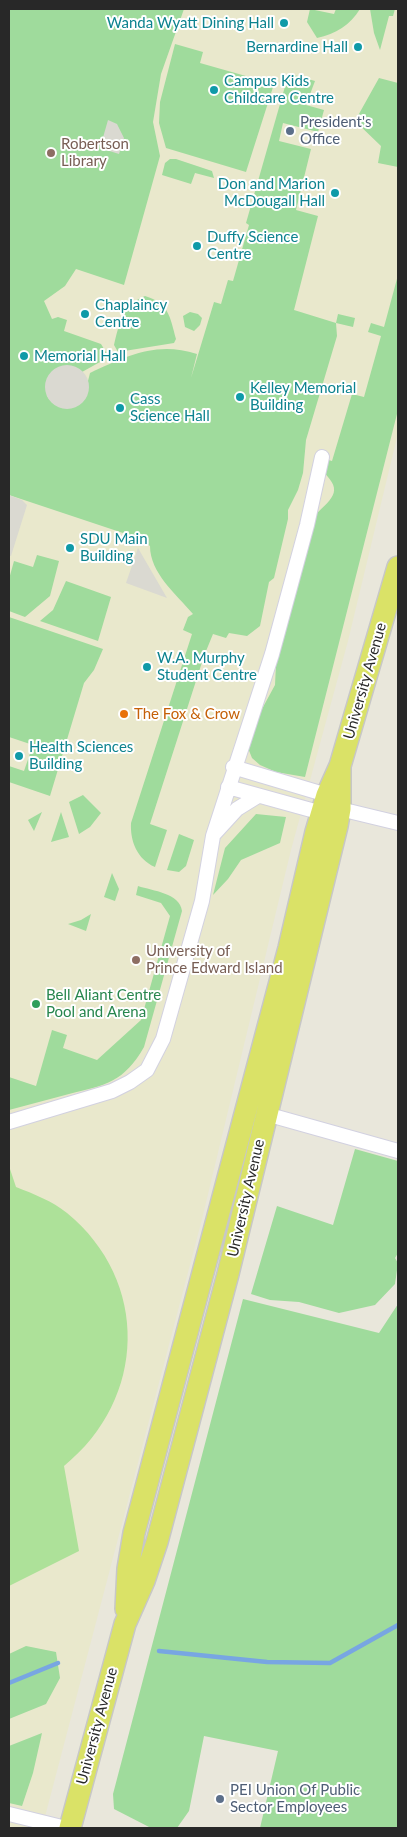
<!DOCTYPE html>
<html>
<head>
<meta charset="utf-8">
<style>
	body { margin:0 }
	#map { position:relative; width:407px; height:1837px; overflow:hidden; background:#e9e7db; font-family:Lato,sans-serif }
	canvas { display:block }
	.frame { position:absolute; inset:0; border:10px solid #282828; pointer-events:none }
</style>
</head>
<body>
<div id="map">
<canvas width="407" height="1837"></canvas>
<div class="frame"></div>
</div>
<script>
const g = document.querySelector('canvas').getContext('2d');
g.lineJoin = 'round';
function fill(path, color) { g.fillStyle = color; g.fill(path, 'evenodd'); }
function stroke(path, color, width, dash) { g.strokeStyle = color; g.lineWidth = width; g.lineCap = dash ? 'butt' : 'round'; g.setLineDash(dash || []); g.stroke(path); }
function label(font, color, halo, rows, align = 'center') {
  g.font = font + ' Lato,sans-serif'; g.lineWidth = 4; g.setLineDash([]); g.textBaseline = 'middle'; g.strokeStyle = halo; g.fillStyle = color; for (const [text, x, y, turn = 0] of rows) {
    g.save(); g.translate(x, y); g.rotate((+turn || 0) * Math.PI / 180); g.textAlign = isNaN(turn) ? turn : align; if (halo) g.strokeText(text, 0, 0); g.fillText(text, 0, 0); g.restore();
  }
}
fill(new Path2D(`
	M9 9H398V433L348 641 291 850 202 1219 42 1828H9Z`), '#e9e8cc');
fill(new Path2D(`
	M9 9H184L161 74 153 122 160 156 124 285 76 269 65 286 44 301 52 319 58 317 67 320 64 331 101 344 109 357 82 372 80 370 47 396C56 410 70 412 83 401L90 373C127 356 156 341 197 354L191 378 214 302 221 304 228 280 233 281 249 225 246 223 288 76 291 74 315 81 306 105 324 110 318 132 283 123 279 141 311 149 296 210 318 216 294 310 336 323 338 314 355 318 353 327 336 323 337 336 306 440 303 473 298 490 288 510V519L274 578 269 582 260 626 247 636 229 633 226 638 213 634 204 656 150 824 167 830 155 867C137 859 130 841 131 823L192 634 183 630 188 617 193 614C176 594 150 573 150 546L141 539 9 495Z
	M310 9 334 14 336 9H360C350 25 336 34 317 38L307 22Z
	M370 9H395L393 16H389L380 50 374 33Z
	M175 44 203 52 200 63 274 84 246 172 166 148 159 123 160 102Z
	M379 78 398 83V167L378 163 381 146 355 121Z
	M170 159H176L212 171 214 178 195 173 191 184 162 175 165 163Z
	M398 275V410L305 777 276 772 260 765 252 758 248 748 256 720 275 685 276 664 314 516C335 496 344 490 319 468L322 458 332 461 352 394 364 397 381 336 368 332 371 323 384 327Z
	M145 296C169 303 170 317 176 339L174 343 118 352 114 345C119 323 124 304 145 296Z
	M190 312 198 314 202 318 200 325 194 331 185 327 183 316Z
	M37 555 59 561 50 596 25 617 9 611V579L14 561 33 567Z
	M66 581 111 597 98 641 40 621 53 610Z
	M9 617 103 649 94 670 84 683 50 796 9 782V766L24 771 33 745 9 737Z
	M83 795 101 813 90 827 79 834 69 802Z
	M42 812 34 831 28 820Z
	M61 812 69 837 51 842Z
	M256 814 286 817 280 843 241 860 228 879 213 895 225 848Z
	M179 834 194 840 186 866 179 872 167 870Z
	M112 873 119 889 115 901 104 897Z
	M138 886C153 891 180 893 182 911L144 1047C124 1082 106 1085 69 1094 49 1099 29 1105 9 1110V1077L36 1086 52 1030 67 1035 63 1048 97 1060 141 1020 170 916 161 903 136 895Z
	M91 914 86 931 68 924 81 920Z
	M355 1149 398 1161V1253L395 1258 398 1263 395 1284 375 1305 339 1313 299 1302 270 1300 251 1294 277 1206 333 1225Z
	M243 1299 379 1333 398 1304V1828H260L278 1751 204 1736 189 1811 177 1828H151L114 1809 113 1794Z
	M26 1646 56 1652 60 1678 46 1704 9 1719V1654Z
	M42 1733 33 1773 22 1806 9 1803V1746Z`), '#9fdb9c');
fill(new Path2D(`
	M9 1166 16 1187C34 1194 52 1201 67 1213 150 1281 147 1399 64 1466L79 1551 9 1586Z`), '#ade199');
fill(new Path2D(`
	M108 120 117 124 124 138 119 154 100 148Z
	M45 387a22 22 0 1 1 44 0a22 22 0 1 1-44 0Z
	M9 495 22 500 27 505 11 556 9 555Z
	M138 548 167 598 126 583Z`), '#dad9d1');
stroke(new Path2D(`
	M159 1651 267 1662 330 1663 398 1625
	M9 1683 58 1663`), '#78a6e2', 4.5);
const street = new Path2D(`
	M233 767 327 795 333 801
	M228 787 322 813 340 809 398 823
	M215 833 237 809 258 796
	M266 1114 398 1151
	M9 1122 112 1091 130 1082 147 1070 163 1039 202 901 213 836 272 654 307 525 322 457
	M9 1814 66 1828`);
const primary = new Path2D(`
	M126 1609 128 1569 134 1533 289 948 316 832 327 795 340 766 398 567
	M70 1828 125 1624 144 1581 157 1542 228 1274 337 826 340 809V766`);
stroke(street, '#d2d1e0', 16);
stroke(primary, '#c7c7c7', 24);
stroke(street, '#fff', 14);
stroke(primary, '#dae267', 21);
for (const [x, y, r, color] of [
	[284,23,5,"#0f9aa8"],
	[358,47,5,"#0f9aa8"],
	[214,90,5,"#0f9aa8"],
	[290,131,5,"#5c6f8a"],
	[51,153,5,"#8d6e63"],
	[335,193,5,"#0f9aa8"],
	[197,246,5,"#0f9aa8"],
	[85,314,5,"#0f9aa8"],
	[24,356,5,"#0f9aa8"],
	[240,397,5,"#0f9aa8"],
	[120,408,5,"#0f9aa8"],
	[70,548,5,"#0f9aa8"],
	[147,667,5,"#0f9aa8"],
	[124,714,5,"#e8710a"],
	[19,756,5,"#0f9aa8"],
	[136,960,5,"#8d6e63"],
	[36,1004,5,"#2e9e5b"],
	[220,1799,5,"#5c6f8a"]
]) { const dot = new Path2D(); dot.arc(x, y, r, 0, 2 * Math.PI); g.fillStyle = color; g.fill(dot); stroke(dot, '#fff', 2); }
label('15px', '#0d838f', '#fff', [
	["Wanda Wyatt Dining Hall",274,23,"right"],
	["Bernardine Hall",348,47,"right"],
	["Campus Kids",224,81],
	["Childcare Centre",224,98],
	["Don and Marion",325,184,"right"],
	["McDougall Hall",325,201,"right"],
	["Duffy Science",207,237],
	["Centre",207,254],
	["Chaplaincy",95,305],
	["Centre",95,322],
	["Memorial Hall",34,356],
	["Kelley Memorial",250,388],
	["Building",250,405],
	["Cass",130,399],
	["Science Hall",130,416],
	["SDU Main",80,539],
	["Building",80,556],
	["W.A. Murphy",157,658],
	["Student Centre",157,675],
	["Health Sciences",29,747],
	["Building",29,764]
], 'left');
label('15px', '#4e5e75', '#fff', [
	["President's",300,122],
	["Office",300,139],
	["PEI Union Of Public",230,1790],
	["Sector Employees",230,1807]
], 'left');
label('15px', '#785e54', '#fff', [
	["Robertson",61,144],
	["Library",61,161],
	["University of",146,951],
	["Prince Edward Island",146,968]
], 'left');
label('15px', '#282828', '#fff', [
	["University Avenue",365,681,-74],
	["University Avenue",246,1198,-77],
	["University Avenue",97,1726,-75]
]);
label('15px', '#c56008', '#fff', [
	["The Fox & Crow",134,714]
], 'left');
label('15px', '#27864d', '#fff', [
	["Bell Aliant Centre",46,995],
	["Pool and Arena",46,1012]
], 'left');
</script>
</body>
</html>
